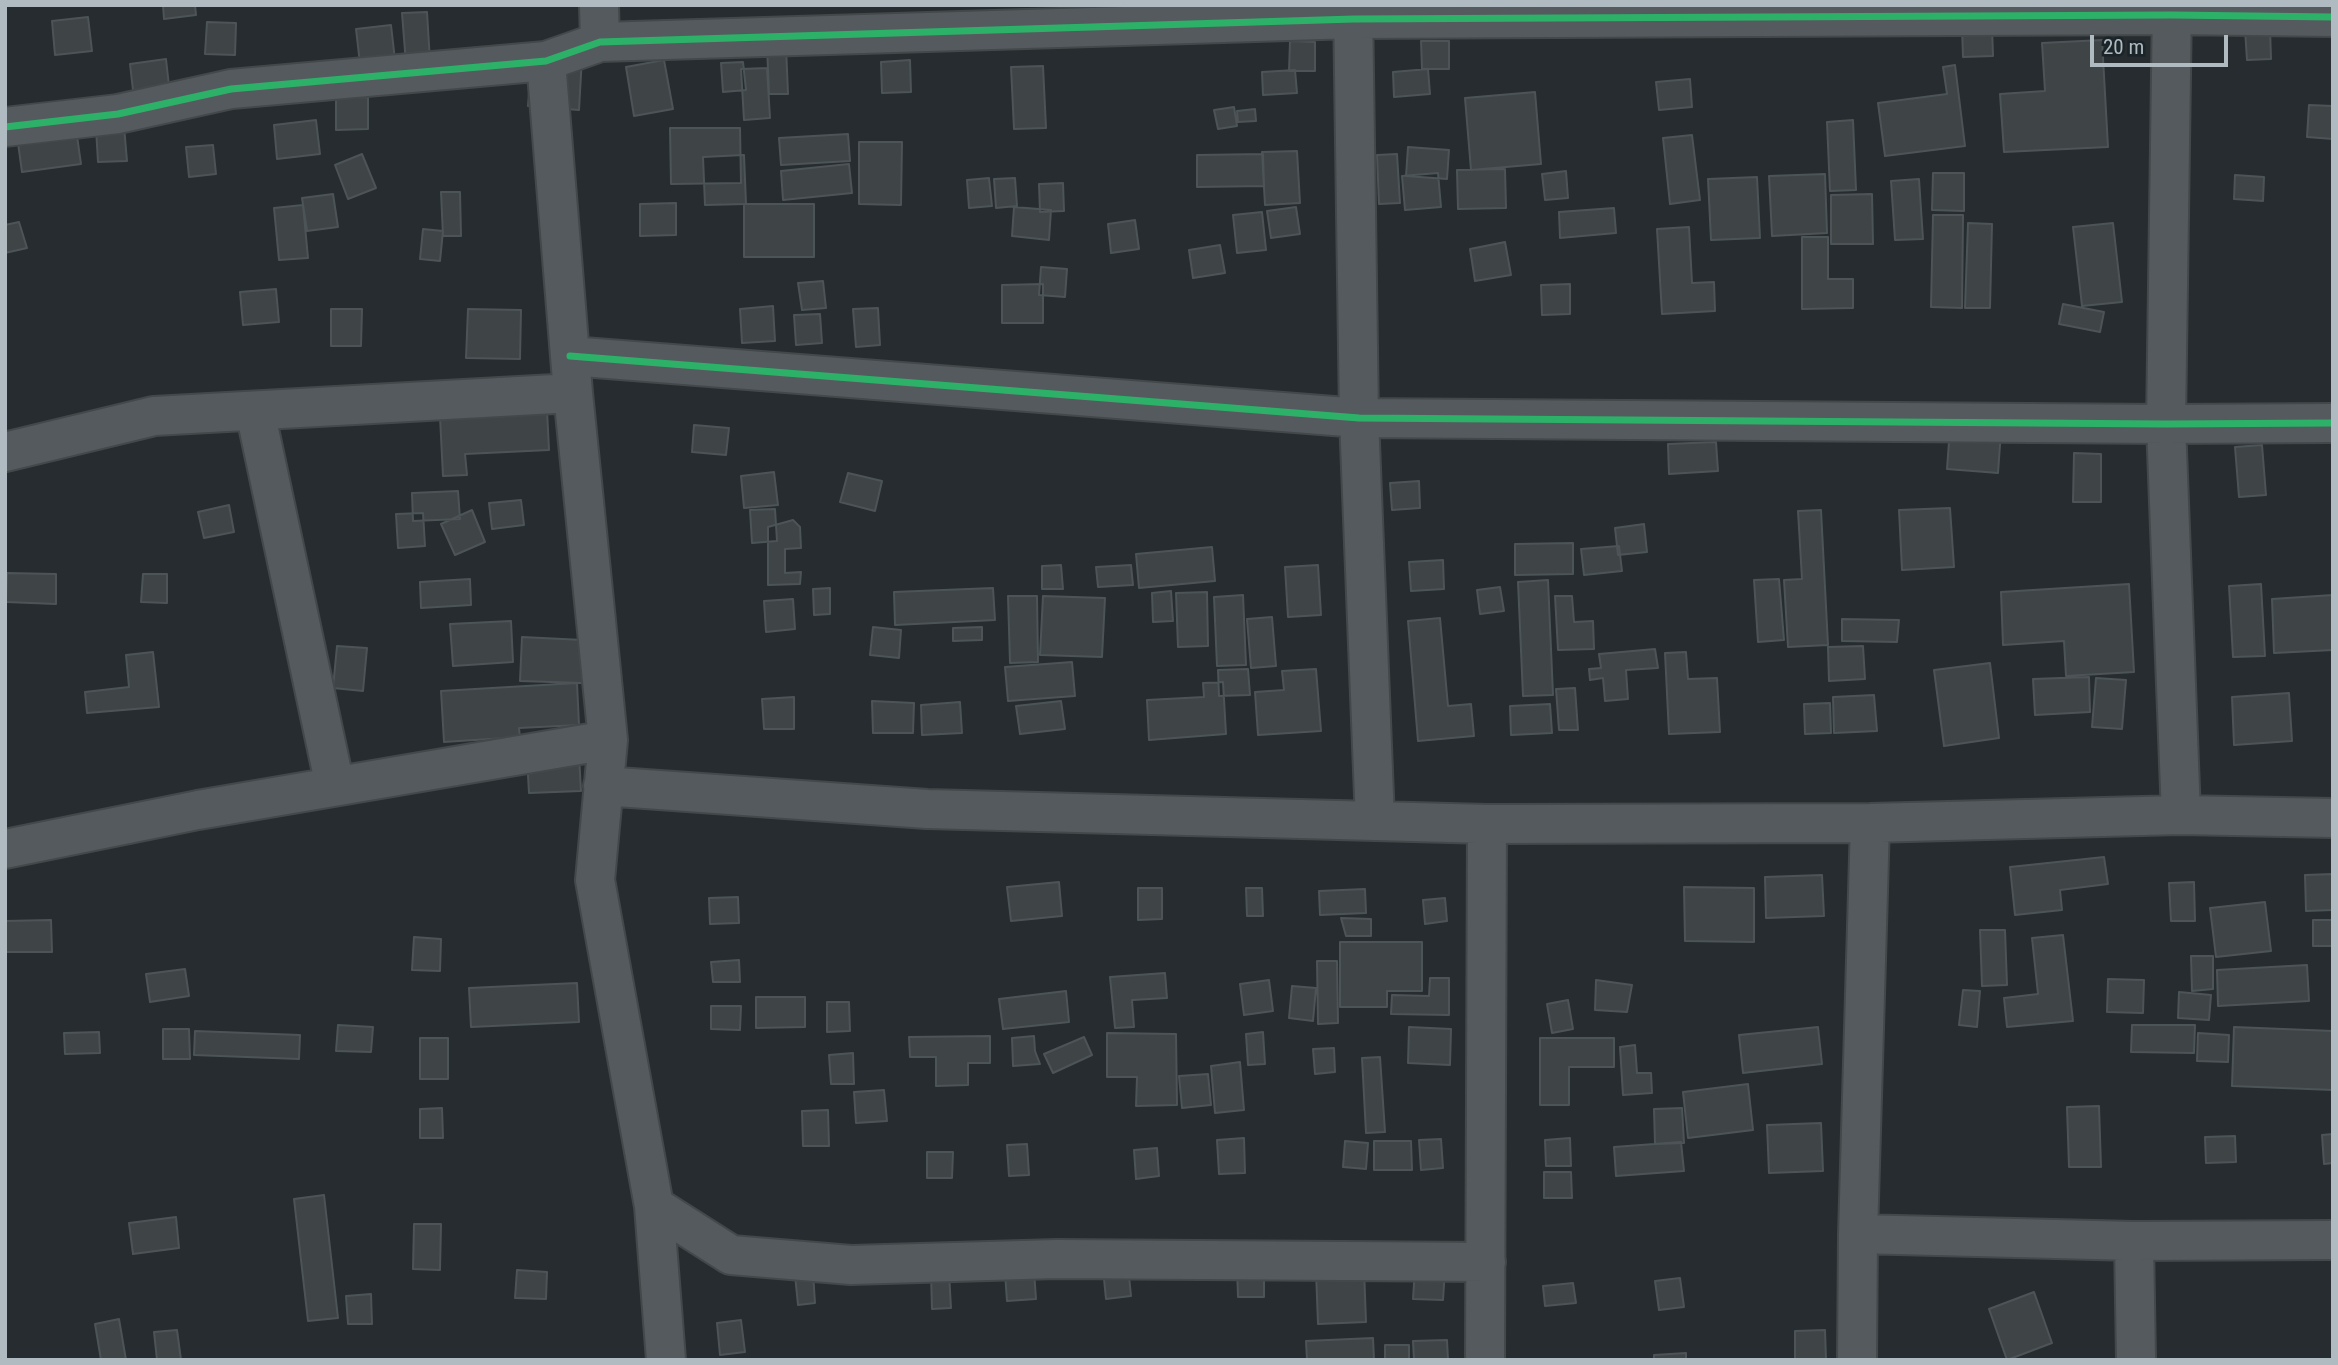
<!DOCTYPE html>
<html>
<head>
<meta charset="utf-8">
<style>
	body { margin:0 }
	#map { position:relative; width:2338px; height:1365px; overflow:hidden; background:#262c2f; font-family:"Roboto Condensed",sans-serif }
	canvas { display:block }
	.frame { position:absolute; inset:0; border:7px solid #afbac1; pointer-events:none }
	.scale { position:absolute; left:2090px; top:35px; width:138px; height:32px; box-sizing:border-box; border:4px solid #afbac1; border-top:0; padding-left:9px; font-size:21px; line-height:24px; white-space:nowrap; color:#afbac1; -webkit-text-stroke:5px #1a2429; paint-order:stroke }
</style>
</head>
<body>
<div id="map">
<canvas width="2338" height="1365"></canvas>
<div class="frame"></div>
<div class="scale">20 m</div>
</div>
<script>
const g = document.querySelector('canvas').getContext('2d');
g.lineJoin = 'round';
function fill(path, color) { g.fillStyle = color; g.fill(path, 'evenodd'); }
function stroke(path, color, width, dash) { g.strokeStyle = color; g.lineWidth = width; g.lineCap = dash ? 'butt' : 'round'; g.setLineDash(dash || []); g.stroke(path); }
const building = new Path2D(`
	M163 5H195L196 15 164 19Z
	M427 12 430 61 406 64 402 13Z
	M88 17 92 51 55 55 52 21Z
	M207 22 236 23 235 55 205 54Z
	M391 25 395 60 360 64 356 29Z
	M1992 26 1993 56 1963 57 1962 27Z
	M2270 28 2271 59 2247 60 2245 29Z
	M2102 40 2108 147 2004 152 2000 94 2045 91 2042 43Z
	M1290 41 1315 42V71H1289Z
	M1421 41H1449V69H1422Z
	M767 46H786L788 94H769Z
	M532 53 582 57 579 110 528 106Z
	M166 59 170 95 134 99 130 64Z
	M664 60 673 109 634 116 626 67Z
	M910 60 911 92 882 93 881 62Z
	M743 62 746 90 723 92 721 63Z
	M1955 65 1965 146 1885 156 1878 103 1947 94 1943 67Z
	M1043 66 1046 128 1014 129 1011 67Z
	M767 68 770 118 744 120 741 69Z
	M1428 69 1430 94 1394 97 1393 72Z
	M1295 70 1297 93 1263 95 1262 72Z
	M1690 79 1692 107 1659 110 1656 82Z
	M1535 92 1541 164 1471 170 1465 98Z
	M368 97V129L336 130V98Z
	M2309 105 2333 106V139L2307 137Z
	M1234 107 1237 126 1218 129 1214 110Z
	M1255 109 1256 121 1238 122 1237 111Z
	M316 120 320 154 277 159 274 125Z
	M1853 120 1856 190 1830 191 1827 122Z
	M124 126 127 161 98 162 96 128Z
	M670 128H740L741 183 671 184Z
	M848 134 850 161 781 165 779 138Z
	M1692 135 1700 200 1670 204 1663 138Z
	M77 136 81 164 22 172 18 143Z
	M859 142H902L901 205 859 204Z
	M213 145 216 174 189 177 186 147Z
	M1408 147 1449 150 1447 179 1406 176Z
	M1297 151 1300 203 1265 205 1262 152Z
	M362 154 376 188 348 199 335 165Z
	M1263 154 1264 186 1197 187V155Z
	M1397 154 1400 203 1379 204 1377 155Z
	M744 155 746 204 705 205 703 157Z
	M849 164 852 193 783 200 781 171Z
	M1505 169 1506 208 1458 209 1457 170Z
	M1566 171 1568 198 1545 200 1542 174Z
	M1438 173 1441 207 1405 210 1402 176Z
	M1933 173H1964V211L1932 210Z
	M1825 174 1827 233 1772 236 1769 176Z
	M2235 175 2264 177 2263 201 2234 199Z
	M1757 177 1760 238 1711 240 1708 179Z
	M989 178 992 206 969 208 967 180Z
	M1015 178 1017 206 996 208 994 179Z
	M1919 179 1923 239 1895 240 1891 181Z
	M1063 183 1064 211 1040 212 1039 184Z
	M441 192H460L461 236H443Z
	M333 194 338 227 307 231 302 198Z
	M1872 194 1873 244H1831V195Z
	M676 203V235L640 236V204Z
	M744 204H814V257H744Z
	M303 205 308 258 279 260 274 208Z
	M1014 207 1051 210 1049 240 1012 236Z
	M1296 207 1300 234 1271 238 1267 211Z
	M1614 208 1616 233 1560 238 1559 212Z
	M1262 212 1266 250 1237 253 1233 215Z
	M1933 215H1963L1962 308 1931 307Z
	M1135 220 1139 249 1111 253 1108 224Z
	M19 222 27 248 5 253V225Z
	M1968 223 1992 224 1990 308H1965Z
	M2113 223 2122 302 2082 306 2073 227Z
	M1689 227 1692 283 1714 282 1715 311 1662 314 1657 229Z
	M423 229 443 231 440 261 420 259Z
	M1802 237H1828V279H1853V308L1802 309Z
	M1505 242 1511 275 1475 281 1470 249Z
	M1220 245 1225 273 1193 278 1189 250Z
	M1041 267 1067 269 1065 297 1039 295Z
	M823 281 826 308 802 310 798 283Z
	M1043 284V323H1002V285Z
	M1570 284V314L1542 315 1541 285Z
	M276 289 279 322 243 325 240 292Z
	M2063 304 2104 312 2100 332 2059 324Z
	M773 306 775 341 742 343 740 309Z
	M878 308 880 345 856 347 853 309Z
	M331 309H362L361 346H331Z
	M468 309 521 310 520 359 466 358Z
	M820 314 822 343 796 345 794 315Z
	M547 410 549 450 465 454 467 475 443 476 440 417Z
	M694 425 729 428 726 455 692 452Z
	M1950 428 2001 431 1998 473 1947 469Z
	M1716 442 1718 471 1669 474 1668 444Z
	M2262 445 2266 495 2239 497 2235 447Z
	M2074 453 2101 454V502H2073Z
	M774 472 778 505 744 508 741 476Z
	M848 473 882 481 875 511 840 502Z
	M1419 481 1420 508 1392 510 1390 483Z
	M458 491 460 519 413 521 412 493Z
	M521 500 524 525 492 529 489 503Z
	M229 505 234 532 204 538 198 512Z
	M1950 508 1954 567 1902 570 1899 510Z
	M775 509 777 541 752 543 750 510Z
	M472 510 485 542 455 555 441 524Z
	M1821 510 1828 645 1788 647 1784 580 1802 579 1798 511Z
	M423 513 425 546 398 548 396 514Z
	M793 520 800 527 801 548 785 549V573L801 572 800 584 768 585V527Z
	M1644 524 1647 552 1618 555 1615 528Z
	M1573 543V574L1515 575V544Z
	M1619 546 1622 571 1584 575 1581 549Z
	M1212 547 1215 581 1139 588 1136 554Z
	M1443 560 1444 589 1411 591 1409 562Z
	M1061 565 1063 589H1042V566Z
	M1131 565 1133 585 1098 587 1096 567Z
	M1318 565 1321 615 1288 617 1285 567Z
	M7 573 56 574V604L6 602Z
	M143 574H167V603L141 602Z
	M470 579 471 605 421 608 420 582Z
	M1779 579 1784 640 1758 642 1754 580Z
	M1548 580 1553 695 1523 696 1518 582Z
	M2129 584 2134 672 2066 676 2064 641 2003 645 2001 592Z
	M2261 584 2265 656 2233 657 2229 586Z
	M1500 587 1504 611 1480 614 1477 590Z
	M830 588V614L814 615 813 589Z
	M993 588 995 620 895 625 894 592Z
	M1171 591 1173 621 1153 622 1152 593Z
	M1207 592 1208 646 1178 647 1176 593Z
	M1243 595 1246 665 1217 666 1214 597Z
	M2333 595V650L2274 653 2272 599Z
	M1008 596H1037L1038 662 1010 663Z
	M1043 596 1105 598 1102 657 1040 655Z
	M1555 596H1572L1574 622 1593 621 1594 649 1558 650Z
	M793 599 795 629 766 632 764 601Z
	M1272 617 1276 666 1251 668 1247 619Z
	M1440 618 1448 706 1471 704 1474 736 1418 741 1408 621Z
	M1842 619 1899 620 1897 642 1842 641Z
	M511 621 513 662 453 666 450 624Z
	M873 627 901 630 899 658 870 655Z
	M982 627V640L953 641V628Z
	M522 637 583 640 582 683 520 681Z
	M337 646 367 648 363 691 333 688Z
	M1863 646 1865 679 1829 681 1828 647Z
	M1655 649 1658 668 1626 670 1628 699 1605 701 1603 678 1590 680 1589 669 1601 668 1599 654Z
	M153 652 159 707 87 713 85 692 129 687 126 655Z
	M1686 652 1688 679 1717 678 1720 732 1669 734 1665 653Z
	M1072 662 1075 696 1008 701 1005 667Z
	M1990 663 1999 738 1944 746 1934 670Z
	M1248 669 1250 695 1219 696 1218 670Z
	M1316 669 1321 731 1258 735 1255 692 1284 690 1282 671Z
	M2089 677 2090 712 2035 715 2033 679Z
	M2096 678 2126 680 2122 729 2092 727Z
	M1223 682 1226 734 1149 740 1147 700 1204 697 1203 683Z
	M577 683 579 725 519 728 520 737 444 742 441 691Z
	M1575 688 1578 730H1559L1556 689Z
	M2289 693 2292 741 2234 745 2232 697Z
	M1874 695 1877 731 1834 733 1833 697Z
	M794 697V729H764L762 699Z
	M872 701 914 703 913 733H873Z
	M1061 701 1065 729 1020 734 1016 706Z
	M960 702 962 733 922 735 921 705Z
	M1830 703 1831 733 1805 734 1804 704Z
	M1550 704 1552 733 1511 735 1510 706Z
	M578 738 581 791 529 793 526 740Z
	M2104 857 2108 884 2060 890 2062 910 2015 915 2010 867Z
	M2333 874V910L2306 911 2305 875Z
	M1822 875 1824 916 1766 918 1765 877Z
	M1059 882 1062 916 1011 921 1007 887Z
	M2194 882 2195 921H2171L2169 883Z
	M1684 887 1754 888V942L1685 941Z
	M1138 888H1162V919L1138 920Z
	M1246 888H1262L1263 916H1247Z
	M1365 889 1366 913 1320 915 1319 891Z
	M738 897 739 923 710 924 709 898Z
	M1445 898 1447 921 1425 924 1423 900Z
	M2265 902 2271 951 2216 957 2210 908Z
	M1341 918 1371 919V936H1346Z
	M51 920 52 952H5V921Z
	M2313 920H2333V946H2313Z
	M1980 930H2005L2007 985 1982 986Z
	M2063 935 2073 1021 2007 1027 2004 998 2038 994 2032 938Z
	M414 937 441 939 440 971 412 970Z
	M1340 942H1422V991H1387V1007H1340Z
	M2191 956H2213V989L2192 991Z
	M739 960 740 982H713L711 962Z
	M1317 961H1337L1338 1023 1318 1024Z
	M2307 965 2309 1001 2218 1006 2217 970Z
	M185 969 189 996 150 1002 146 974Z
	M1165 973 1167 998 1132 1000 1134 1027 1115 1028 1110 977Z
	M1430 978H1449V1015L1391 1014 1392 995 1429 996Z
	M2108 979 2144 980 2143 1013 2107 1012Z
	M1269 980 1273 1011 1244 1015 1240 984Z
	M1596 980 1632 985 1627 1012 1595 1010Z
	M577 983 579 1022 471 1027 469 988Z
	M1292 986 1316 988 1313 1021 1289 1018Z
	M1963 990 1980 991 1977 1027 1959 1025Z
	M1066 991 1069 1022 1003 1029 999 999Z
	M2179 992 2211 995 2209 1020 2178 1018Z
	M756 997H805V1027L756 1028Z
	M1568 1000 1573 1029 1552 1033 1547 1004Z
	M827 1002H849L850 1031 827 1032Z
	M711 1006H741L740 1030 711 1029Z
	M338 1025 373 1027 371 1052 336 1051Z
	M2132 1025H2195L2194 1053 2131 1052Z
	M1409 1027 1451 1029 1450 1065 1408 1063Z
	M1818 1027 1822 1064 1743 1073 1739 1035Z
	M2234 1027 2333 1031V1090L2232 1086Z
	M163 1029H189L190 1059H163Z
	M195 1031 300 1035 299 1059 194 1055Z
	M99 1032 100 1053 65 1054 64 1033Z
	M1263 1032 1265 1064 1248 1065 1246 1034Z
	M1107 1033 1176 1034 1177 1105 1136 1106 1137 1077H1107Z
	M2198 1033 2229 1035 2228 1062 2197 1061Z
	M990 1036V1063H968V1085L936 1086V1057H910L909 1037Z
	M1034 1036 1035 1051 1040 1064 1013 1066 1012 1038Z
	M1084 1037 1092 1055 1053 1073 1044 1054Z
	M420 1038H448V1079H420Z
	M1540 1038H1614V1067H1569V1105H1540Z
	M1635 1045 1637 1073H1651L1652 1093 1623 1095 1620 1047Z
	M1334 1048 1335 1072 1315 1074 1313 1049Z
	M853 1053 854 1084H831L829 1055Z
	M1380 1057 1385 1132 1366 1133 1362 1058Z
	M1240 1062 1244 1110 1215 1113 1211 1066Z
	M1208 1074 1211 1105 1182 1108 1179 1076Z
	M1748 1084 1753 1130 1688 1138 1683 1092Z
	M884 1090 887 1121 856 1123 854 1092Z
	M2099 1106 2101 1167H2069L2067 1107Z
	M442 1108 443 1138H420V1109Z
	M1682 1108 1684 1143 1655 1144 1654 1109Z
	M828 1110 829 1146H803L802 1111Z
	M1821 1123 1823 1171 1769 1173 1767 1125Z
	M2333 1134V1163L2324 1164 2322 1135Z
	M2235 1136 2236 1162 2206 1163 2205 1137Z
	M1244 1138 1245 1173 1219 1174 1217 1140Z
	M1570 1138 1571 1166H1546L1545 1140Z
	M1441 1139 1443 1168 1421 1170 1419 1140Z
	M1345 1141 1368 1143 1366 1169 1343 1167Z
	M1374 1141H1411L1412 1170H1374Z
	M1681 1142 1684 1171 1616 1176 1614 1147Z
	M1027 1144 1029 1175 1009 1176 1007 1145Z
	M1157 1148 1159 1176 1136 1179 1134 1150Z
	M927 1152H953L952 1178H927Z
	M1544 1172H1571L1572 1198H1544Z
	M324 1195 338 1318 308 1321 294 1199Z
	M176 1217 179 1248 133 1254 129 1223Z
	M414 1224H441L440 1270 413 1269Z
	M1264 1266V1297H1238L1237 1267Z
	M1415 1268 1445 1269 1443 1300 1413 1299Z
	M1364 1269 1366 1322 1318 1324 1316 1271Z
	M517 1270 547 1272 546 1299 515 1298Z
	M1034 1271 1036 1299 1007 1301 1005 1273Z
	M813 1273 815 1303 798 1305 795 1275Z
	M949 1273 951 1308 932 1309 931 1274Z
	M1129 1276 1131 1296 1106 1299 1104 1279Z
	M1680 1278 1684 1307 1659 1310 1655 1281Z
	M1573 1283 1576 1303 1545 1306 1543 1286Z
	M2034 1292 2052 1343 2007 1360 1989 1309Z
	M371 1294 372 1324H348L346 1296Z
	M119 1319 126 1360H101L95 1324Z
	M741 1320 745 1352 720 1355 717 1323Z
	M177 1330 181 1360H157L154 1332Z
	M1825 1330 1826 1360H1795V1331Z
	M1373 1338 1374 1360H1307L1306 1341Z
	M1447 1340 1448 1360H1414L1413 1341Z
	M1385 1345H1409V1360H1385Z
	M1686 1353V1360H1654V1355Z`);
fill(building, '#3f4447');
stroke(building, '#4d5457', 2);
const minor = new Path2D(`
	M599 5 600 42
	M1353 5 1359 418 1375 821
	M2172 5 2166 424 2181 815
	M546 61 573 393 608 740 595 880 654 1206 666 1360
	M5 127 118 114 231 89 546 61 600 42 1354 19 2172 15 2333 17
	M570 356 1359 418 2166 424 2333 423
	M255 411 335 786
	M5 452 154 416 573 393
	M603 786 927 809 1487 824 1870 823 2181 815 2333 818
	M5 849 198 810 608 740
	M654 1206 731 1255 851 1265 1057 1259 1486 1262
	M1858 1234 2134 1241 2333 1240
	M2134 1241 2136 1360
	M1485 1360 1487 824
	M1857 1360 1858 1234 1870 823`);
stroke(minor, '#43484a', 42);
stroke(minor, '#555a5e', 38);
stroke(new Path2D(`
	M5 127 118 114 231 89 546 61 600 42 1354 19 2172 15 2333 17
	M570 356 1359 418 2166 424 2333 423`), '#2db169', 7);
</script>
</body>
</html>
